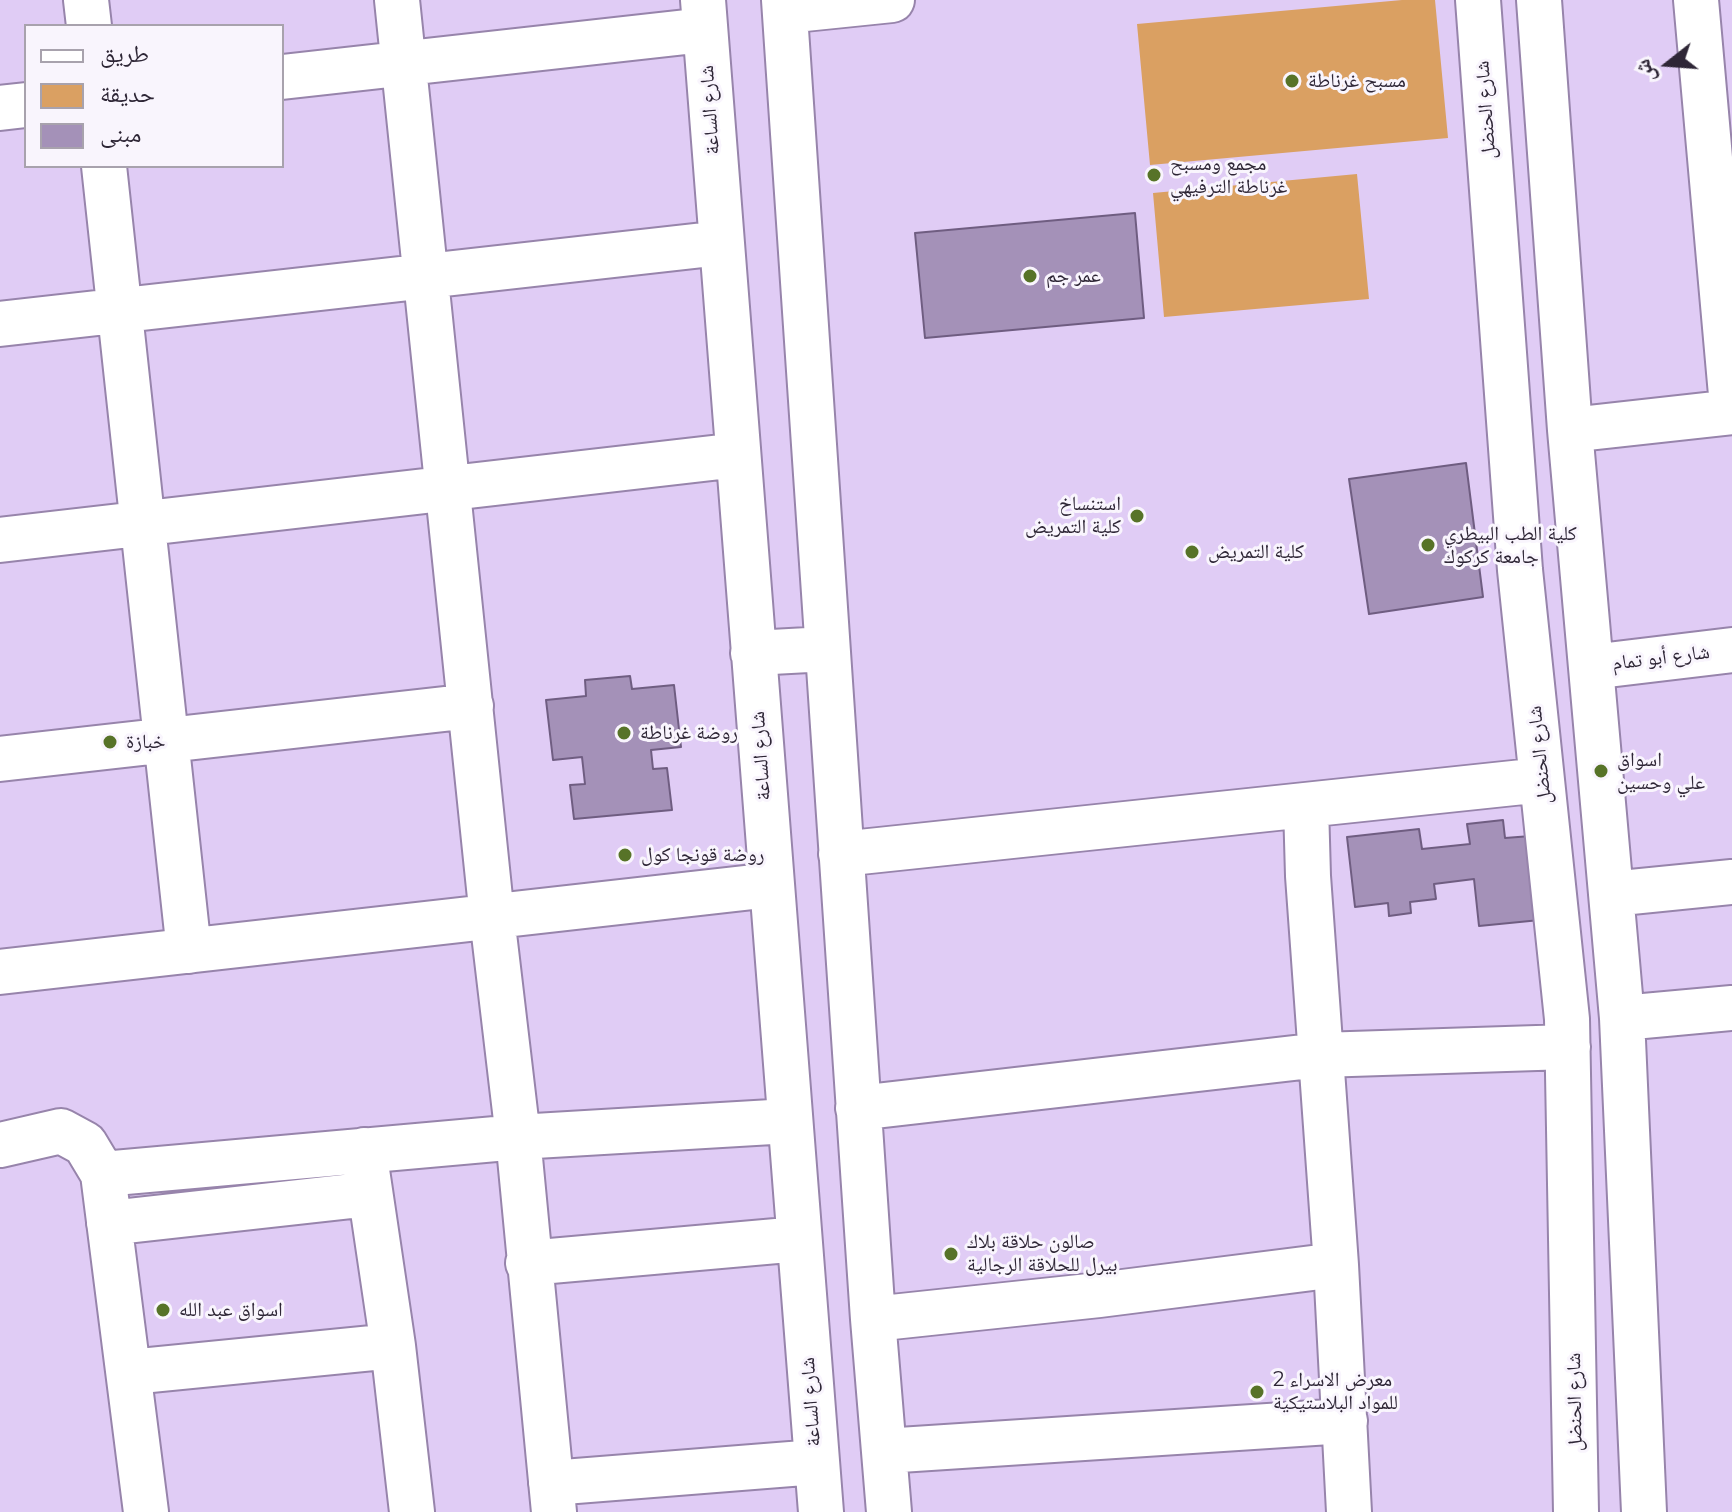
<!DOCTYPE html>
<html>
<head>
<meta charset="utf-8">
<style>
	body { margin:0 }
	#map { position:relative; width:1732px; height:1512px; overflow:hidden; background:#e0ccf5; font-family:Montserrat,"Noto Naskh Arabic",sans-serif }
	canvas { display:block }
	.legend { position:absolute; left:24px; top:24px; width:260px; height:144px; box-sizing:border-box; background:#f9f5fd; border:2px solid #a8a2ad; margin:0; padding:10px 14px; list-style:none; font-size:24px; color:#2e2636 }
	.legend li { display:flex; align-items:center; gap:16px; height:40px }
	.legend b { width:40px; border:2px solid #a8a2ad }
	.north { position:absolute; left:1628px; top:24px; width:80px; height:80px; -webkit-text-stroke:6px #f9f5fd; paint-order:stroke; rotate:253deg; font-size:22px; font-weight:700; line-height:32px; text-align:center; color:#2e2636 }
	.north::after { content:''; display:block; margin:auto; width:28px; height:36px; background:#2e2636; clip-path:polygon(50% 0,100% 100%,50% 72%,0 100%) }
</style>
</head>
<body>
<div id="map">
<canvas width="1732" height="1512"></canvas>
<ul class="legend">
<li><b style="height:10px;background:#fff"></b>طريق</li>
<li><b style="height:22px;background:#daa062"></b>حديقة</li>
<li><b style="height:22px;background:#a491b8"></b>مبنى</li>
</ul>
<div class="north">ش</div>
</div>
<script>
const g = document.querySelector('canvas').getContext('2d');
g.lineJoin = 'round';
function fill(path, color) { g.fillStyle = color; g.fill(path, 'evenodd'); }
function stroke(path, color, width, dash) { g.strokeStyle = color; g.lineWidth = width; g.lineCap = dash ? 'butt' : 'round'; g.setLineDash(dash || []); g.stroke(path); }
function label(font, color, halo, rows, align = 'center') {
  g.font = font + ' Montserrat,"Noto Naskh Arabic",sans-serif'; g.lineWidth = 6; g.setLineDash([]); g.textBaseline = 'middle'; g.strokeStyle = halo; g.fillStyle = color; for (const [text, x, y, turn = 0] of rows) {
    g.save(); g.translate(x, y); g.rotate((+turn || 0) * Math.PI / 180); g.textAlign = isNaN(turn) ? turn : align; if (halo) g.strokeText(text, 0, 0); g.fillText(text, 0, 0); g.restore();
  }
}
fill(new Path2D(`
	M1402 0H1435L1448 138 1150 165 1137 24Z
	M1357 174 1369 299 1164 317 1153 193Z`), '#daa062');
const building = new Path2D(`
	M1135 213 1144 318 925 338 915 233Z
	M1466 463 1483 597 1369 614 1349 479Z
	M630 676 632 689 674 685 681 747 651 750 653 769 667 768 672 810 574 819 570 785 585 784 582 757 553 760 546 700 586 696 585 680Z
	M1503 820 1505 838 1531 836 1540 920 1479 926 1474 879 1434 884 1436 899 1410 902 1411 913 1389 916 1388 903 1355 907 1347 837 1419 829 1422 849 1470 844 1467 824Z`);
fill(building, '#a491b8');
stroke(building, '#6f5d81', 2);
const minor = new Path2D(`
	M86 0 89 26
	M397 0 492 917 518 1137 554 1512
	M703 0 821 1512
	M784 0 873 1319 889 1512
	M1478 0 1520 570 1567 1019 1576 1512
	M1539 0 1570 430 1622 1018 1644 1512
	M1696 0 1732 406
	M785 11 892 0
	M282 77 704 30
	M0 108 26 105
	M104 166 189 951
	M0 324 721 243
	M1570 430 1732 412
	M0 540 738 455
	M753 653 827 649
	M1591 667 1732 650
	M0 759 471 706
	M1306 805 1308 876 1336 1265 1349 1512
	M841 854 1542 780
	M1611 894 1732 882
	M0 972 771 885
	M1622 1018 1732 1008
	M858 1108 1320 1055 1568 1047
	M0 1145 61 1131 85 1144 103 1174 146 1512
	M364 1150 393 1346 412 1512
	M103 1174 518 1137 789 1121
	M109 1223 370 1194
	M528 1263 799 1239
	M873 1319 1099 1295 1336 1265
	M130 1372 393 1346
	M884 1451 1345 1421
	M551 1483 816 1462`);
stroke(minor, '#9784ab', 48);
stroke(minor, '#fff', 44);
for (const [x, y, r, color] of [
	[1292,81,8,"#577328"],
	[1154,175,8,"#577328"],
	[1030,276,8,"#577328"],
	[1137,516,8,"#577328"],
	[1428,545,8,"#577328"],
	[1192,552,8,"#577328"],
	[624,733,8,"#577328"],
	[110,742,8,"#577328"],
	[1601,771,8,"#577328"],
	[625,855,8,"#577328"],
	[951,1254,8,"#577328"],
	[163,1310,8,"#577328"],
	[1257,1392,8,"#577328"]
]) { const dot = new Path2D(); dot.arc(x, y, r, 0, 2 * Math.PI); g.fillStyle = color; g.fill(dot); stroke(dot, '#f9f5fd', 3); }
label('20px', '#2e2636', '#f9f5fd', [
	["مسبح غرناطة",1308,81],
	["مجمع ومسبح",1170,164],
	["غرناطة الترفيهي",1170,187],
	["عمر جم",1046,276],
	["استنساخ",1121,504,"right"],
	["کلیة التمریض",1121,527,"right"],
	["كلية الطب البيطري",1444,534],
	["جامعة كركوك",1444,557],
	["كلية التمريض",1208,552],
	["روضة غرناطة",640,733],
	["خبازة",126,742],
	["اسواق",1617,760],
	["علي وحسين",1617,783],
	["روضة قونجا كول",641,855],
	["صالون حلاقة بلاك",967,1242],
	["بيرل للحلاقة الرجالية",967,1265],
	["اسواق عبد الله",179,1310],
	["معرض الاسراء 2",1273,1380],
	["للمواد البلاستيكية",1273,1403]
], 'left');
label('20px', '#2e2636', '#f9f5fd', [
	["شارع الساعة",710,110,-94],
	["شارع الحنضل",1486,110,-94],
	["شارع أبو تمام",1661,658,-7],
	["شارع الحنضل",1540,755,-96],
	["شارع الساعة",761,756,-94],
	["شارع الساعة",811,1402,-94],
	["شارع الحنضل",1575,1402,-91]
]);
</script>
</body>
</html>
